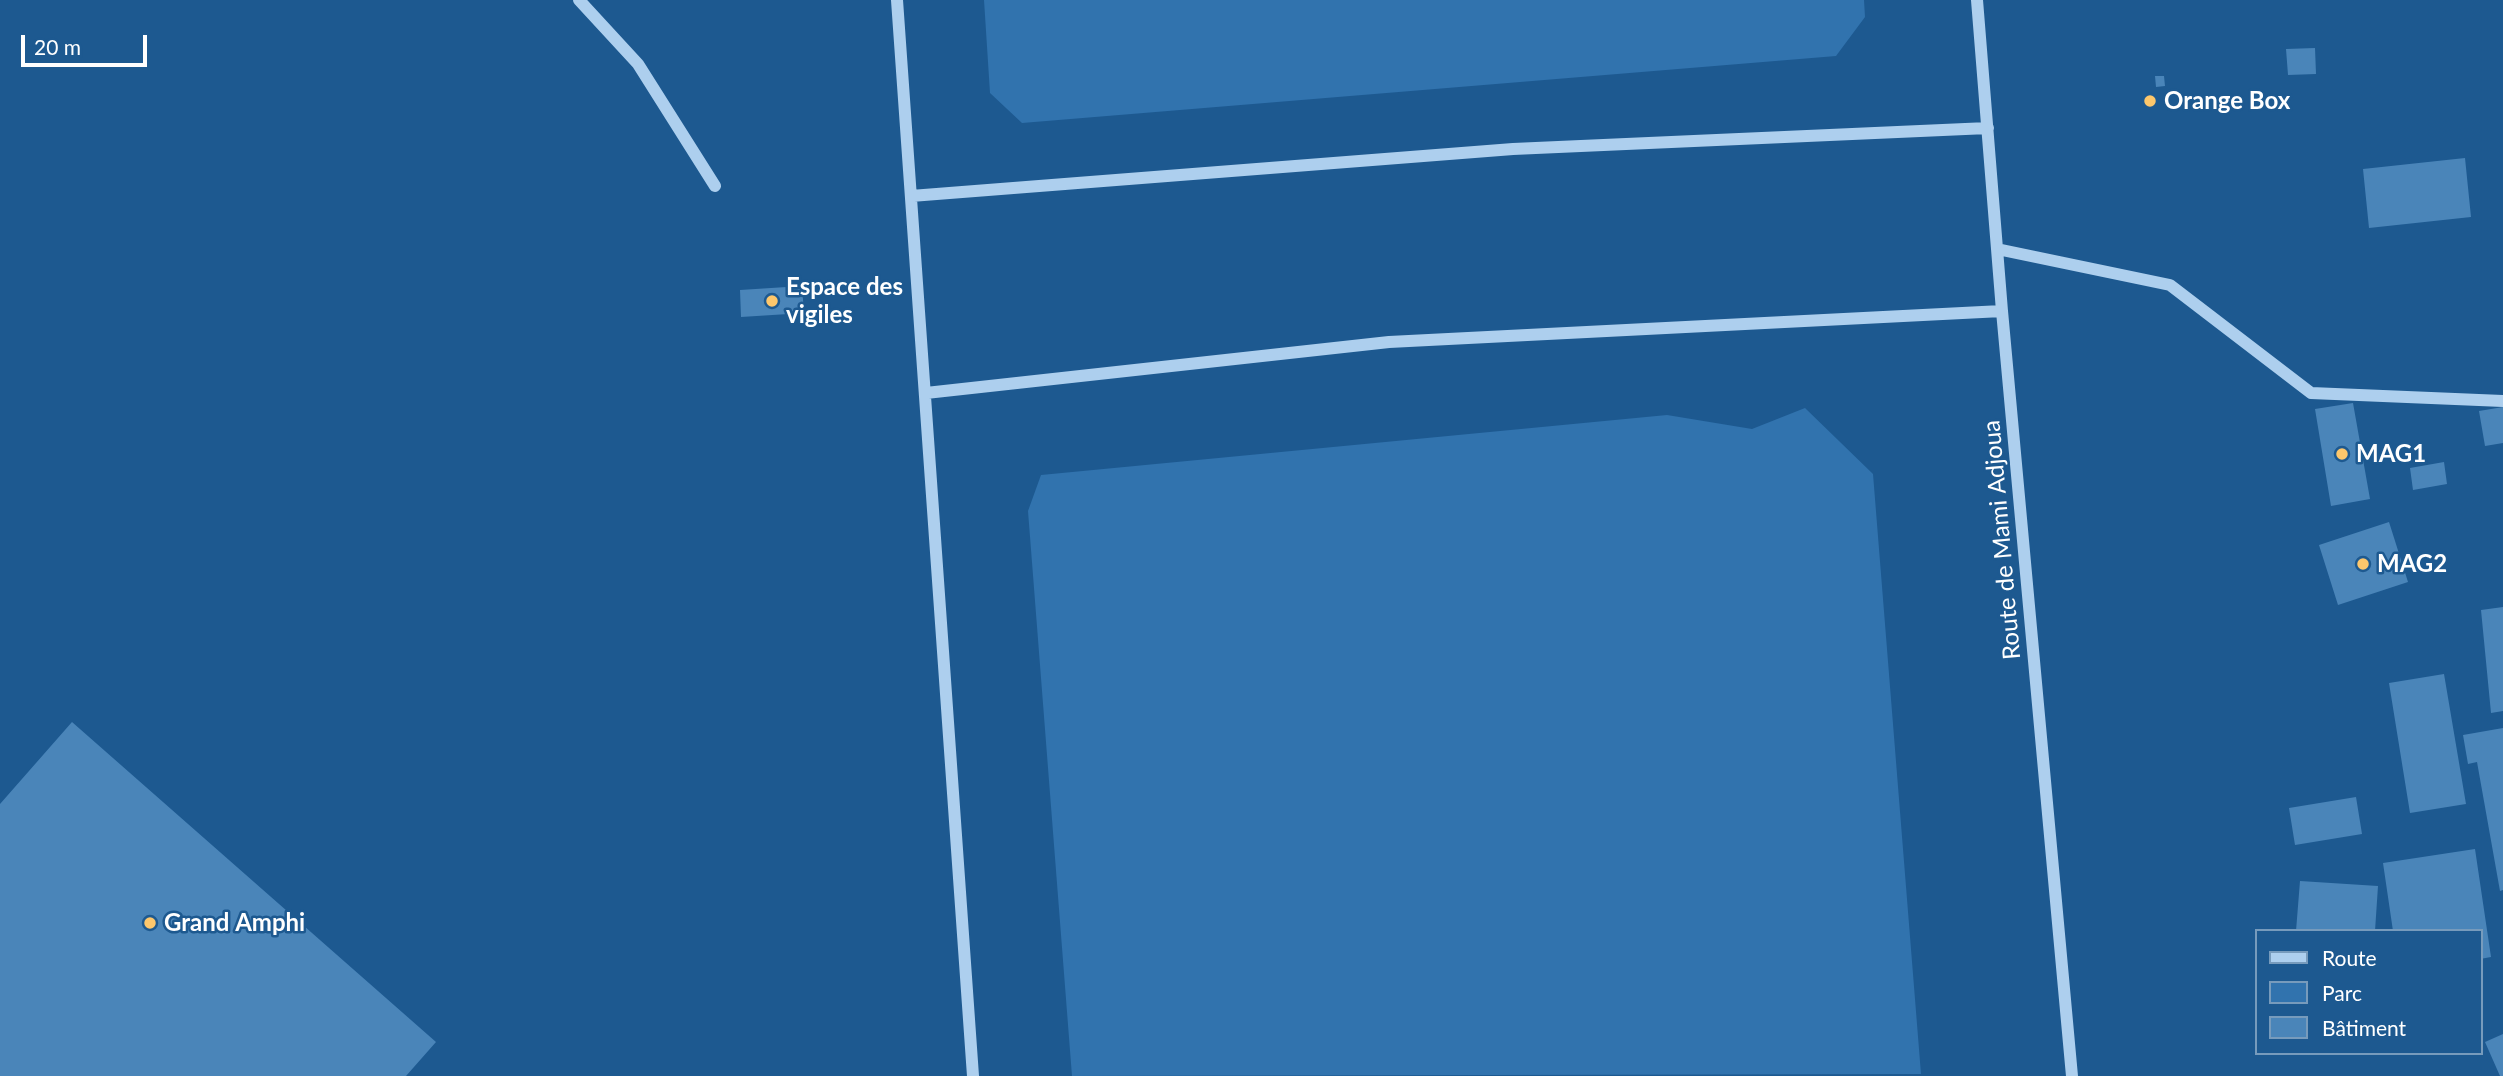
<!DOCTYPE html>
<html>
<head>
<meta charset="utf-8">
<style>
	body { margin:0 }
	#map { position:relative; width:2503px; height:1076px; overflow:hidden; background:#1d5990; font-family:Lato,sans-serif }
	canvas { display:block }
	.legend { position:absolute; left:2255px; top:929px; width:228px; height:126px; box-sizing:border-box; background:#1d5990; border:2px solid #779bbc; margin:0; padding:9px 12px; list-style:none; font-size:21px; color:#fff }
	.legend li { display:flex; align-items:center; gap:14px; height:35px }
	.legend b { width:35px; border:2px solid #779bbc }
	.scale { position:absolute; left:21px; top:35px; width:126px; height:32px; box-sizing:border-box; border:4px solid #fff; border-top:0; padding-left:9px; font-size:21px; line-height:24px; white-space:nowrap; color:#fff; -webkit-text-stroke:5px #1d5990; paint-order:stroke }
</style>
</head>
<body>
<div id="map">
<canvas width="2503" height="1076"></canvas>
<ul class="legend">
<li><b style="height:9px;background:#adcfee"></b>Route</li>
<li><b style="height:19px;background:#3173ae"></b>Parc</li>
<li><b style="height:19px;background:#4a85b9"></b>Bâtiment</li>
</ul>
<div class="scale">20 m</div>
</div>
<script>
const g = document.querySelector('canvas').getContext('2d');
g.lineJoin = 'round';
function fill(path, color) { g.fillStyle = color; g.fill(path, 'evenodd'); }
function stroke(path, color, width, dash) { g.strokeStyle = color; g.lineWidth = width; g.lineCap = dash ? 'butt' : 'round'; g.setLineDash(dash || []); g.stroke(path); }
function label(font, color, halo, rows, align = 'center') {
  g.font = font + ' Lato,sans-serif'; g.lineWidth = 5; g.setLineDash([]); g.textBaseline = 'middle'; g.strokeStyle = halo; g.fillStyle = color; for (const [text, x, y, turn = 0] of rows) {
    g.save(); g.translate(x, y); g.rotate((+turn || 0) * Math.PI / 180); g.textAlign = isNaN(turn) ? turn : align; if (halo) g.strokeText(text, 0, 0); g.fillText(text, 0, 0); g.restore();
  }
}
fill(new Path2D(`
	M984 0H1864L1865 17 1836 56 1022 123 990 93Z
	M1805 408 1873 474 1921 1074 1072 1076 1028 511 1041 475 1667 415 1752 429Z`), '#3173ae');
fill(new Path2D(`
	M2315 48 2316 74 2288 75 2286 49Z
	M2155 76H2164L2165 86 2156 87Z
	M2155 95V106L2146 107 2145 96Z
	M2465 158 2471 217 2369 228 2363 169Z
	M802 286 804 313 741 317 740 290Z
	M2353 403 2370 499 2331 506 2315 409Z
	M2503 407V443L2485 446 2479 411Z
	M2444 462 2447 484 2413 490 2410 468Z
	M2389 522 2408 582 2338 605 2319 545Z
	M2503 607V711L2491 713 2481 610Z
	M2444 674 2466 804 2410 813 2389 683Z
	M72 722 436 1042 406 1076H0V804Z
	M2503 728V890L2500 891 2477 762 2468 764 2463 735Z
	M2356 797 2362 834 2295 845 2289 808Z
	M2475 849 2491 957 2480 959V931H2393L2383 863Z
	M2300 881 2378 886 2375 931H2296Z
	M2503 1034V1076H2500L2485 1042Z`), '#4a85b9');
stroke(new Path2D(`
	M579 0 638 64 715 186
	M897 0 973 1076
	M1977 0 2002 311 2072 1076
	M911 196 1513 149 1988 128
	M1997 249 2170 285 2311 393 2503 401
	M926 393 1389 342 2002 311`), '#adcfee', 12);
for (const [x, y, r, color] of [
	[2150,101,7,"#fdc76c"],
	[772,301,7,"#fdc76c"],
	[2342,454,7,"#fdc76c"],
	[2363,564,7,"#fdc76c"],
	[150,923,7,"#fdc76c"]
]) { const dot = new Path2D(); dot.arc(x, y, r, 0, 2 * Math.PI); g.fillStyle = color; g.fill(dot); stroke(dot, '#1d5990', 2.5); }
label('bold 24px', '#fff', '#1d5990', [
	["Orange Box",2164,101],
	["Espace des",786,287],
	["vigiles",786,315],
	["MAG1",2356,454],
	["MAG2",2377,564],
	["Grand Amphi",164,923]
], 'left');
label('24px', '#fff', '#1d5990', [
	["Route de Mami Adjoua",2002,540,-95]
]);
</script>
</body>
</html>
